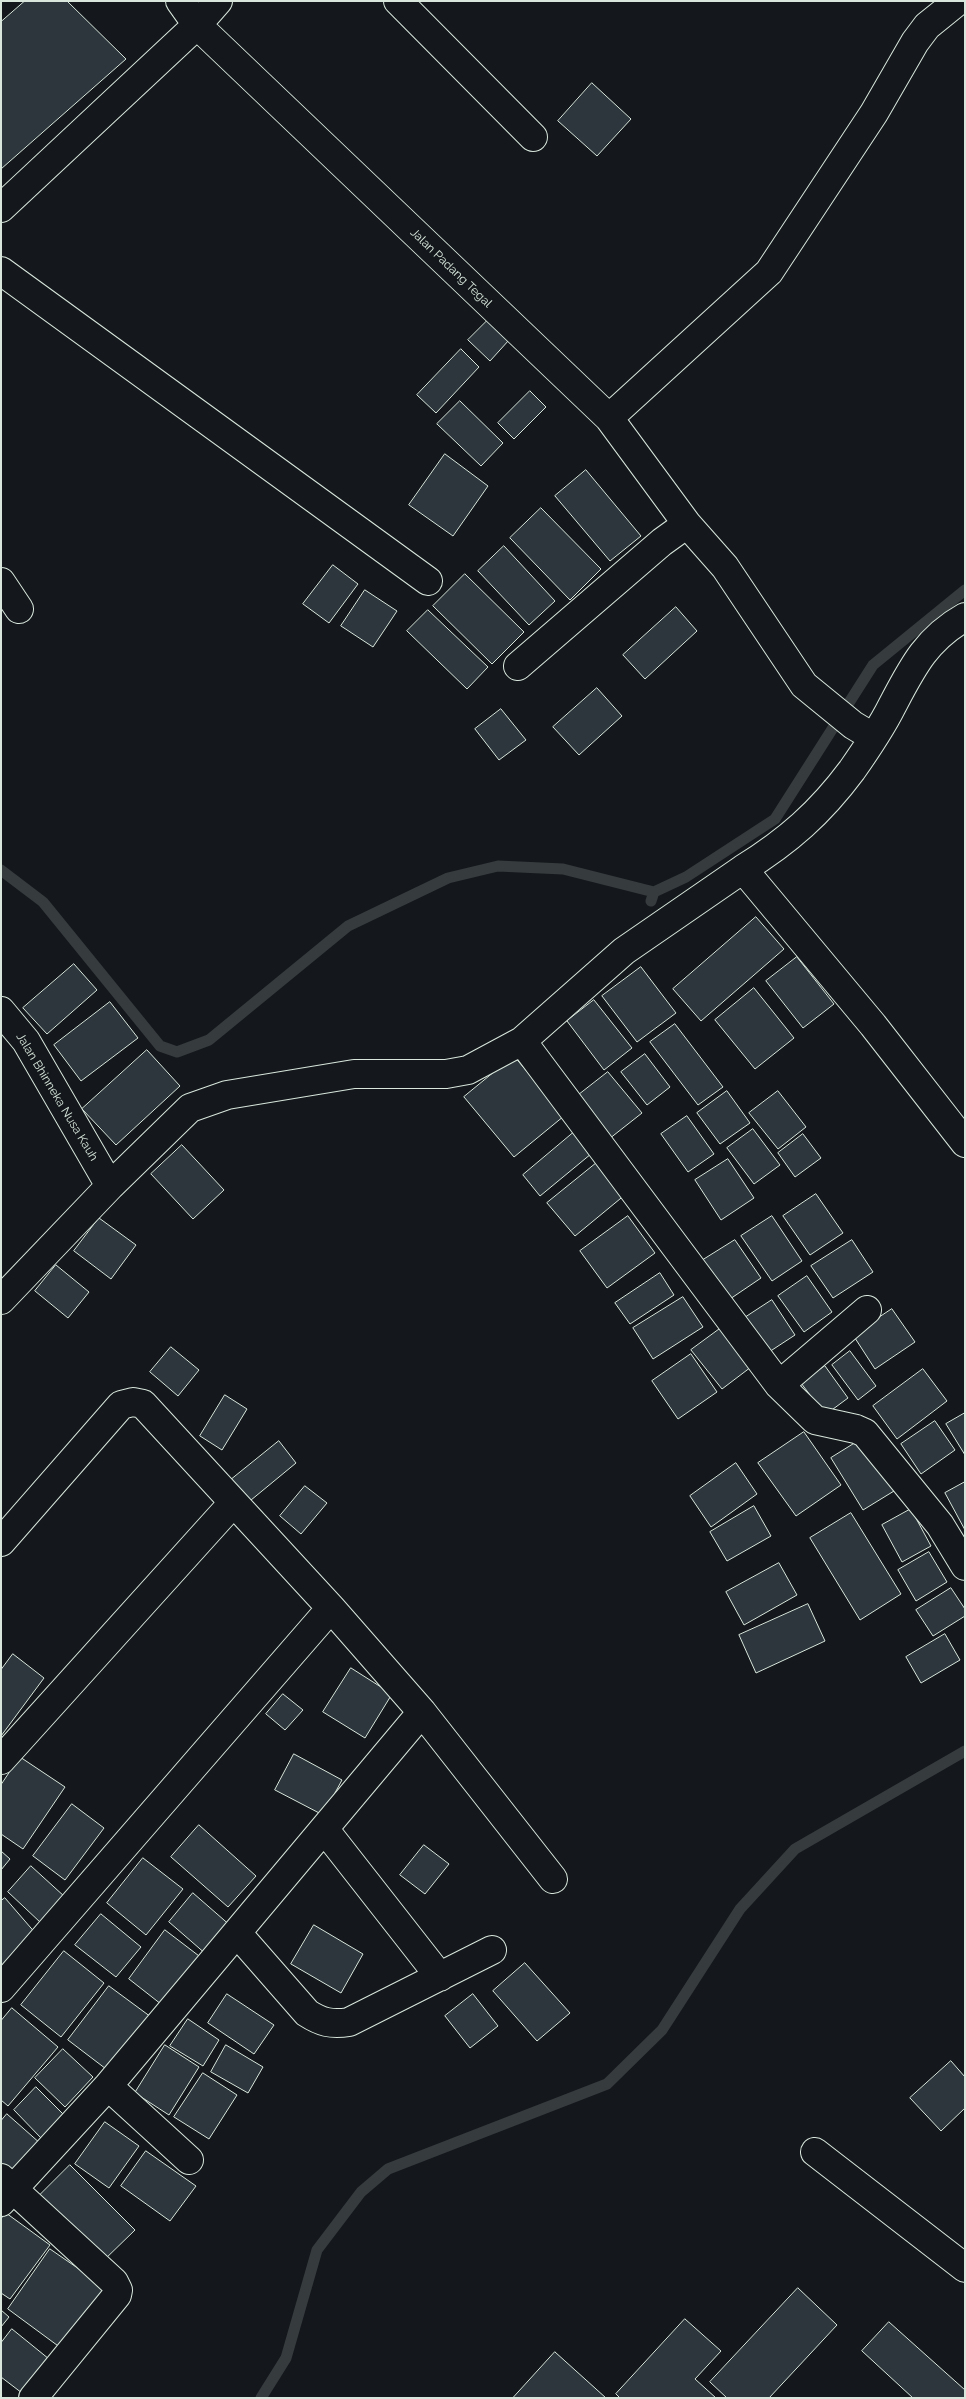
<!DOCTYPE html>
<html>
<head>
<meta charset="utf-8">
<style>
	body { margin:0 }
	#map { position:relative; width:966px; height:2399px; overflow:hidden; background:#14181c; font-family:Raleway,sans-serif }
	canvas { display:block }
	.frame { position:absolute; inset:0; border:2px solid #d8e6dc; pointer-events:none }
</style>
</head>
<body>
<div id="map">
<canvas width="966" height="2399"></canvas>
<div class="frame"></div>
</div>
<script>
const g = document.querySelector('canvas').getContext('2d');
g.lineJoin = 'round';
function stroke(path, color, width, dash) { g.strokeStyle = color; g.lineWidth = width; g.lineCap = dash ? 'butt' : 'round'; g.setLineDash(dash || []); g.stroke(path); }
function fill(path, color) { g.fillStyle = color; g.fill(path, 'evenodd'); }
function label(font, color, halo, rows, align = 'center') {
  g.font = font + ' Raleway,sans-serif'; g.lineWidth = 4; g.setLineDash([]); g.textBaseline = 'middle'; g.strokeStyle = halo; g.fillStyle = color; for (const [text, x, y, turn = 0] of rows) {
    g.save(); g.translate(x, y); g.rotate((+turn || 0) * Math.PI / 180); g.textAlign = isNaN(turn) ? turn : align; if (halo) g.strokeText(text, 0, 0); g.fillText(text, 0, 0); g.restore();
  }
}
stroke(new Path2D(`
	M1 870 43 902 160 1046 177 1052 209 1040 348 926 448 878 498 866 563 869 654 892
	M651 901 654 892 686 877 775 819 873 665 965 590
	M261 2398 286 2358 317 2250 361 2192 388 2169 607 2084 662 2030 740 1909 795 1849 965 1751`), '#363b3e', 11);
const building = new Path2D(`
	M25 1H67L126 59 1 169V22Z
	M592 83 631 119 597 156 558 121Z
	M488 320 509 340 490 361 468 340Z
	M461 349 479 367 436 413 417 395Z
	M530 391 546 407 514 439 498 423Z
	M460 401 503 443 481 466 437 424Z
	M445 454 488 486 453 536 409 505Z
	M586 470 641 536 610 561 555 496Z
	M541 508 601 569 570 600 510 538Z
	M504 546 555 601 529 625 478 571Z
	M333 565 358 584 329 623 303 604Z
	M465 574 524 632 492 664 433 606Z
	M365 590 397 611 373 647 341 626Z
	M676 607 697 631 645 679 623 655Z
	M428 610 488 667 467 689 407 631Z
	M597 688 622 716 579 755 553 727Z
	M501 709 526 740 499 760 475 729Z
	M756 917 784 949 701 1021 673 989Z
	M797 957 834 1004 803 1028 766 981Z
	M74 964 97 990 47 1034 23 1008Z
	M641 967 676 1013 637 1042 602 996Z
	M754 988 794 1038 755 1069 715 1020Z
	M594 1000 632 1048 604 1070 567 1021Z
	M110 1002 138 1038 81 1081 54 1045Z
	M675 1024 723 1087 698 1105 650 1042Z
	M147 1050 180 1086 116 1145 82 1109Z
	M645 1054 670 1087 647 1105 621 1072Z
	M514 1056 564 1116 514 1157 464 1097Z
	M608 1072 642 1113 609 1139 576 1097Z
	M727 1091 750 1123 720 1144 697 1113Z
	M778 1091 806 1127 778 1149 749 1113Z
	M687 1116 714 1154 688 1172 661 1134Z
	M579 1128 597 1149 540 1196 523 1175Z
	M753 1129 780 1165 754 1184 727 1148Z
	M803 1134 821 1158 795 1177 778 1153Z
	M182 1145 224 1190 193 1219 151 1174Z
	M728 1159 754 1198 721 1220 695 1180Z
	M599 1161 626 1194 575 1236 547 1203Z
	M816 1194 843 1233 810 1255 783 1216Z
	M628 1216 655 1253 607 1288 580 1251Z
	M772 1216 802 1261 772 1281 741 1236Z
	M99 1218 136 1245 111 1279 74 1251Z
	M735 1240 761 1278 730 1299 703 1260Z
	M852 1240 873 1272 833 1298 811 1266Z
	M56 1265 89 1292 68 1318 35 1291Z
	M660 1273 674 1295 630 1324 615 1303Z
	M807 1276 832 1312 804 1332 778 1296Z
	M683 1297 703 1327 653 1359 633 1328Z
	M772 1300 795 1335 769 1352 746 1317Z
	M892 1309 915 1342 875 1369 853 1335Z
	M721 1328 751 1367 722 1389 691 1350Z
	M171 1347 199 1370 178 1396 150 1372Z
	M850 1351 876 1386 858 1400 832 1365Z
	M691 1354 717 1392 678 1419 652 1381Z
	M825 1366 848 1398 825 1415 801 1383Z
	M923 1369 947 1401 897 1439 873 1406Z
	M225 1395 247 1409 222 1450 200 1436Z
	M965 1413V1455L946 1424Z
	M935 1421 955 1450 921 1474 901 1444Z
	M804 1432 841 1485 796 1516 758 1463Z
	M860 1440 894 1491 863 1510 831 1458Z
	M279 1441 296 1463 245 1505 227 1483Z
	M736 1463 757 1494 711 1527 690 1496Z
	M965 1482V1530L945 1493Z
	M305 1486 327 1503 301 1534 280 1516Z
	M754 1506 771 1536 727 1561 710 1532Z
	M911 1509 931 1546 902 1562 882 1525Z
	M851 1513 901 1594 860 1620 810 1538Z
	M929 1552 947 1582 916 1601 898 1570Z
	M779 1563 797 1595 744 1625 726 1592Z
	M951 1588 965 1609V1616L933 1636 916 1610Z
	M808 1604 825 1641 756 1673 739 1635Z
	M945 1634 960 1660 921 1683 906 1657Z
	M13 1654 44 1678 1 1736V1670Z
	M351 1668 392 1694 365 1738 323 1712Z
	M283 1694 303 1710 285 1730 266 1714Z
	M294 1754 342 1780 323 1815 275 1790Z
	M20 1757 65 1787 23 1849 1 1834V1785Z
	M72 1804 104 1828 65 1880 33 1856Z
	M199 1825 256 1876 228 1907 171 1857Z
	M424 1845 449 1864 425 1894 400 1875Z
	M1 1851 10 1859 1 1870Z
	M143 1858 183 1889 146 1935 107 1903Z
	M31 1866 65 1897 41 1923 8 1892Z
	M193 1893 232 1927 207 1955 169 1922Z
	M5 1898 37 1935 1 1967V1901Z
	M101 1914 141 1947 116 1977 75 1945Z
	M314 1925 363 1954 341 1993 291 1964Z
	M165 1930 203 1959 166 2008 129 1979Z
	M64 1951 104 1983 61 2037 21 2005Z
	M525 1963 570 2013 537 2041 493 1991Z
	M109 1986 151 2017 110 2072 68 2040Z
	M227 1994 274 2025 254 2054 208 2023Z
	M473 1994 498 2026 470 2048 445 2016Z
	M12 2008 58 2047 8 2106 1 2100V2021Z
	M188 2019 219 2040 203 2066 170 2046Z
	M165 2045 199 2067 169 2115 135 2093Z
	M226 2045 263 2067 248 2093 211 2072Z
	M63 2049 93 2077 65 2107 35 2078Z
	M951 2061 965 2077V2108L941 2131 910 2098Z
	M203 2073 237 2095 209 2139 174 2117Z
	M36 2087 64 2115 41 2138 14 2110Z
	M7 2114 41 2144 13 2176 1 2166V2121Z
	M105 2122 139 2146 109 2188 75 2164Z
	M146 2151 196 2186 170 2221 121 2186Z
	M70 2165 135 2230 101 2263 37 2198Z
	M6 2213 50 2245 10 2299 1 2293V2219Z
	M50 2249 108 2289 65 2351 8 2309Z
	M798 2288 837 2325 769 2398H727L710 2382Z
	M1 2310 9 2317 1 2327Z
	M685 2319 721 2351 695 2379 716 2398H620L616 2394Z
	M889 2322 965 2390V2398H913L862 2351Z
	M12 2329 49 2359 22 2393 1 2377V2343Z
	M555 2352 606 2398H513Z`);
fill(building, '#2c363c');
stroke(building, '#d8e6dc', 1);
const minor = new Path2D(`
	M180 1 197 25 609 418 687 524 662 542 518 666
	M398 1 533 137
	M1 208 197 25 218 1
	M1 271 428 581
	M609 418 769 272 874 113 915 42 927 26 958 1
	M687 524 725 567 804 685 853 725 873 737
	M1 582 19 609
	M743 869C788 841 820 813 852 770 866 750 881 728 892 706 912 668 926 639 965 617
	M1 1011 26 1041 110 1186
	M522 1041 779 1385 815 1420 856 1429 865 1433 940 1525 965 1566
	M1 1300 110 1186 190 1108 227 1095 354 1074H446L468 1070 522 1041 624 951 743 869 873 1025 965 1143
	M779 1385 867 1310
	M1 1542 121 1405 133 1402 143 1404 331 1608 422 1712 553 1879
	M1 1760 233 1503
	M325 1830 440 1977
	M237 1933 307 2013C321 2022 331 2025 349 2022L492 1950
	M1 1988 331 1608
	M108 2086 189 2160
	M815 2152 965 2268
	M1 2178 114 2282 118 2290 117 2295 33 2398
	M1 2202 108 2086 422 1712`);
stroke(minor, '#d8e6dc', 30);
stroke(minor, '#14181c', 28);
label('12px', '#d8e6dc', '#14181c', [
	["Jalan Padang Tegal",451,268,44],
	["Jalan Bhinneka Nusa Kauh",57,1097,59]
]);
</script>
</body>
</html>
